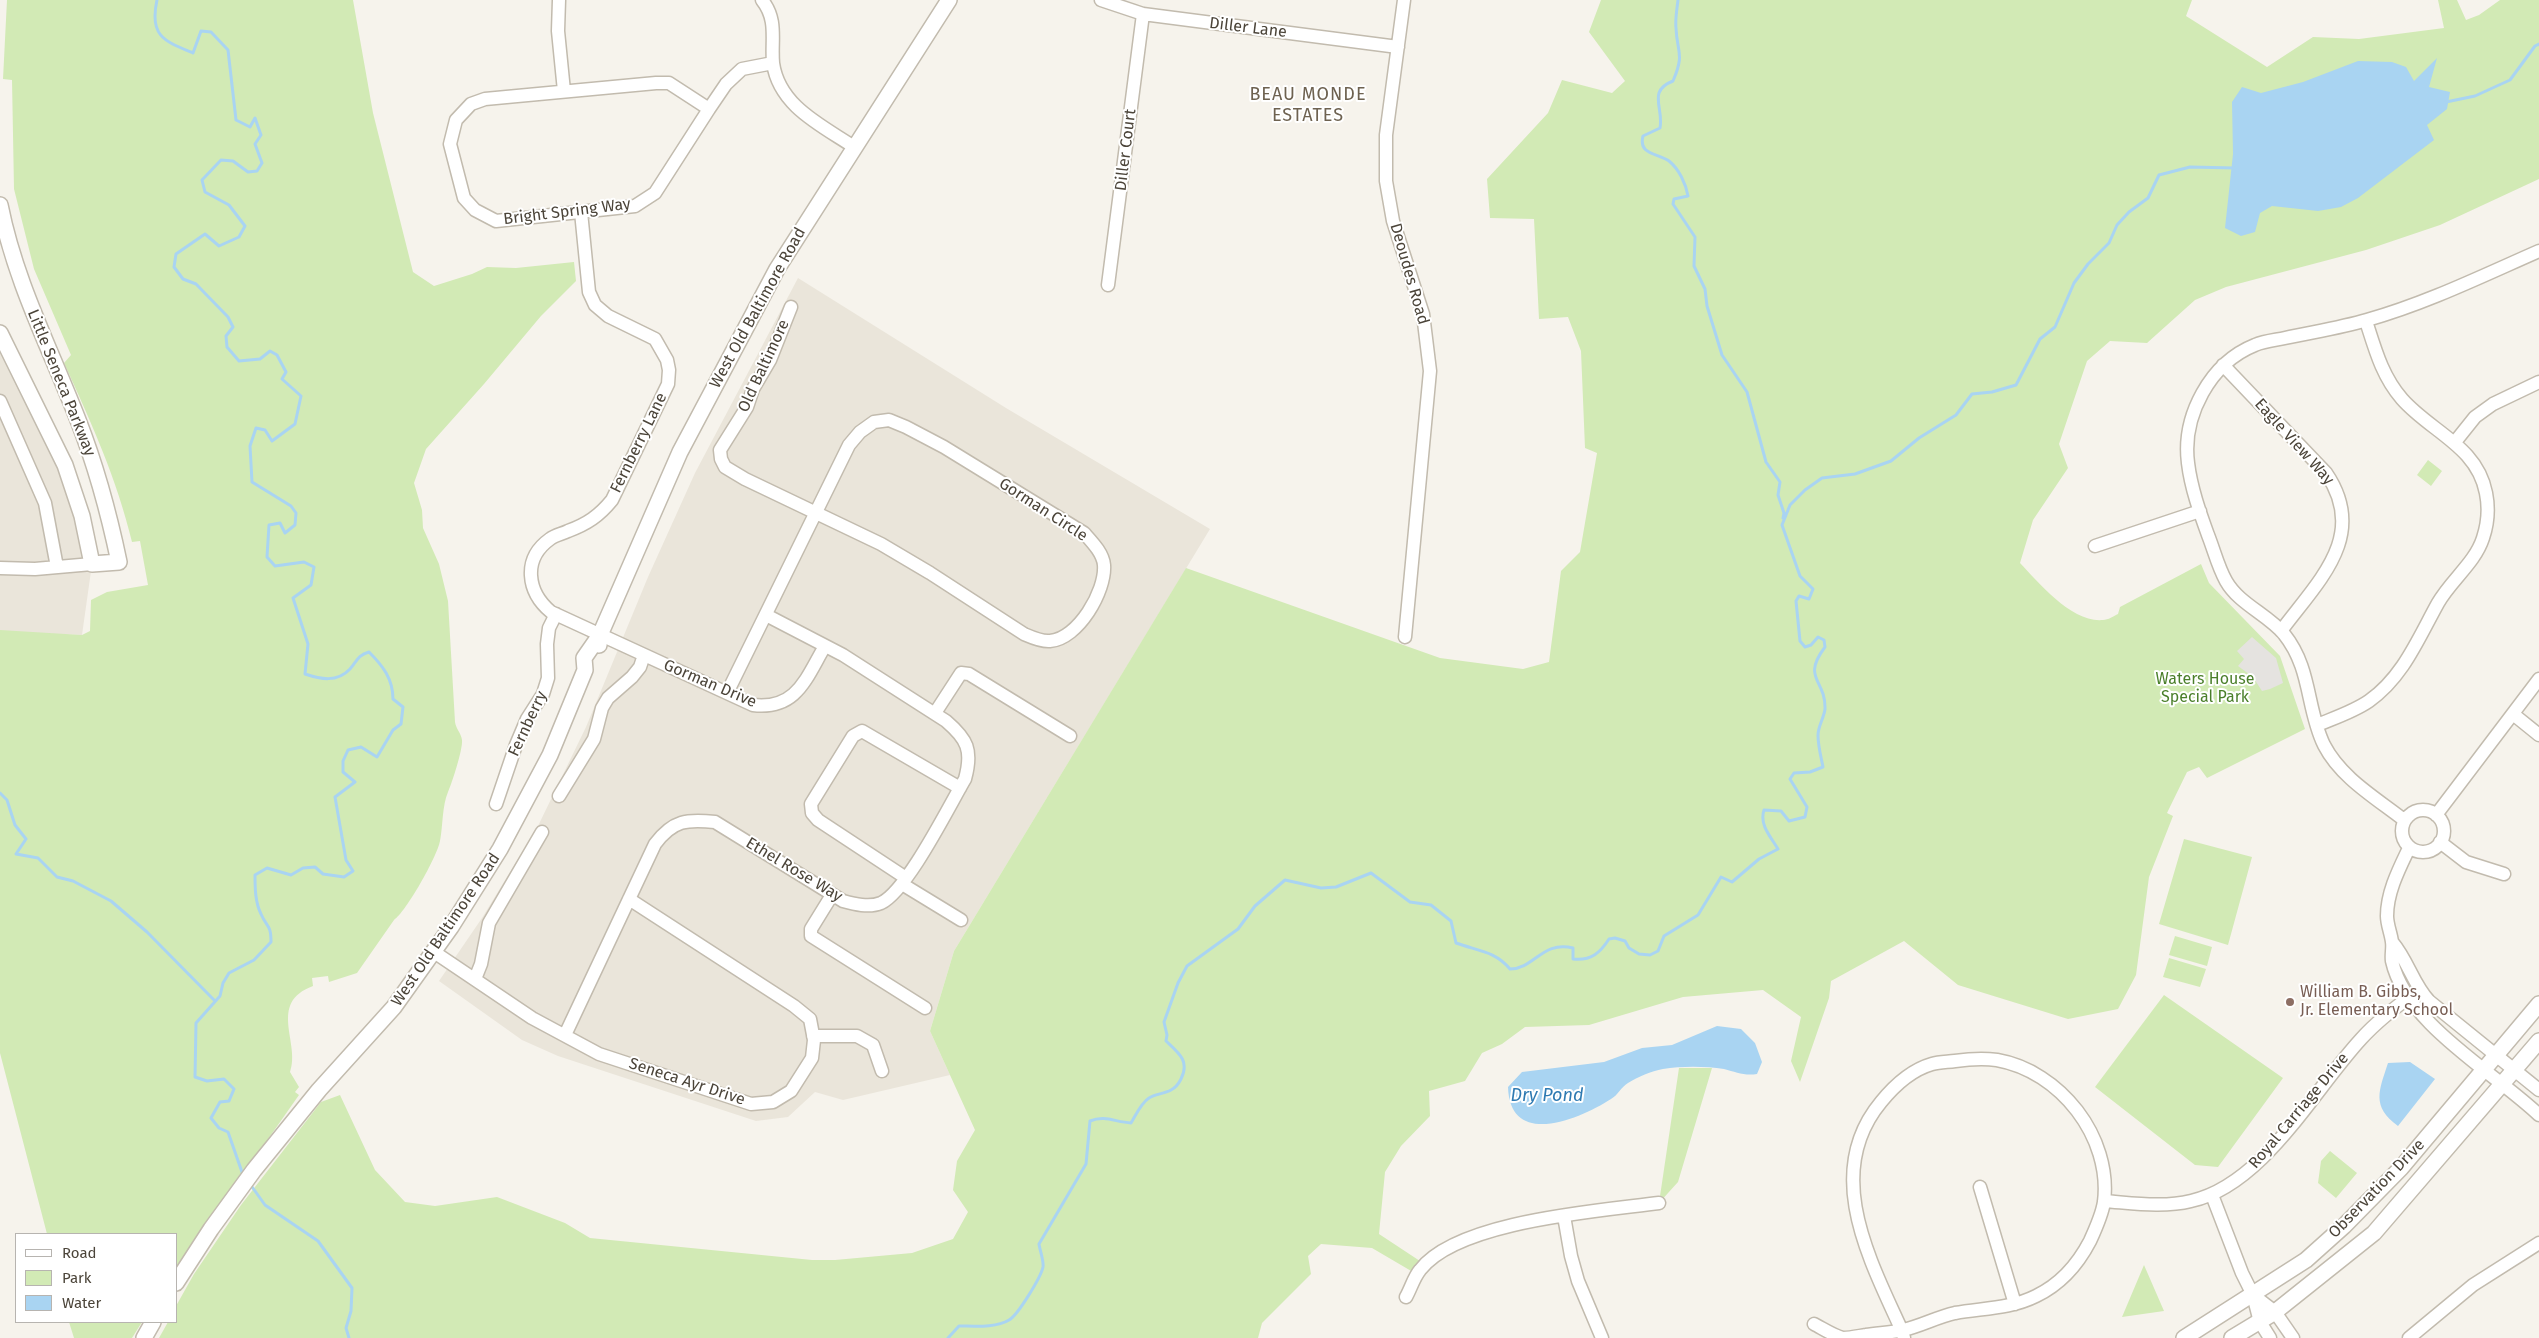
<!DOCTYPE html>
<html>
<head>
<meta charset="utf-8">
<style>
	body { margin:0 }
	#map { position:relative; width:2539px; height:1338px; overflow:hidden; background:#f6f3ec; font-family:"Fira Sans",sans-serif }
	canvas { display:block }
	.legend { position:absolute; left:15px; top:1233px; width:162px; height:90px; box-sizing:border-box; background:#fff; border:1px solid #b7b4b0; margin:0; padding:6px 9px; list-style:none; font-size:15px; color:#4b4439 }
	.legend li { display:flex; align-items:center; gap:10px; height:25px }
	.legend b { width:25px; border:1px solid #b7b4b0 }
</style>
</head>
<body>
<div id="map">
<canvas width="2539" height="1338"></canvas>
<ul class="legend">
<li><b style="height:6px;background:#fff"></b>Road</li>
<li><b style="height:14px;background:#d2eab5"></b>Park</li>
<li><b style="height:14px;background:#a9d4f2"></b>Water</li>
</ul>
</div>
<script>
const g = document.querySelector('canvas').getContext('2d');
g.lineJoin = 'round';
function fill(path, color) { g.fillStyle = color; g.fill(path, 'evenodd'); }
function stroke(path, color, width, dash) { g.strokeStyle = color; g.lineWidth = width; g.lineCap = dash ? 'butt' : 'round'; g.setLineDash(dash || []); g.stroke(path); }
function label(font, color, halo, rows, align = 'center') {
  g.font = font + ' "Fira Sans",sans-serif'; g.lineWidth = 4; g.setLineDash([]); g.textBaseline = 'middle'; g.strokeStyle = halo; g.fillStyle = color; for (const [text, x, y, turn = 0] of rows) {
    g.save(); g.translate(x, y); g.rotate((+turn || 0) * Math.PI / 180); g.textAlign = isNaN(turn) ? turn : align; if (halo) g.strokeText(text, 0, 0); g.fillText(text, 0, 0); g.restore();
  }
}
fill(new Path2D(`
	M798 278 1006 408 1210 529 954 951 930 1031 950 1075 843 1100 815 1092 788 1117 756 1121 558 1056 522 1040 439 981 482 918 538 826 586 727 648 577 695 473Z
	M0 333 38 409 92 564 82 635 0 632Z`), '#eae5da');
fill(new Path2D(`
	M7 0H353L373 113 413 272 434 286 472 274 487 267 516 268 574 262 576 281 541 316 484 384 426 449 414 483 422 510 423 528 439 564 448 601 455 722C456 729 461 733 462 740 463 749 452 783 448 792 442 806 443 826 440 841 437 857 406 912 394 920L357 973 329 982 328 976 312 978 313 986C267 1003 301 1043 290 1072L299 1087 295 1092 299 1095 176 1270V1234H47L0 1053V630L82 635 90 631 91 600 107 592 148 585 140 541 132 542C117 479 91 422 64 363L71 355 34 269 14 189 12 80 3 79Z
	M1601 0H2192L2186 16 2267 67 2313 37 2359 39 2444 28 2438 0H2457L2466 20 2479 15 2500 0H2539V179L2440 225 2366 250 2226 287 2195 300 2147 343 2110 341 2087 361 2059 444 2068 468 2033 520 2020 563C2039 583 2072 623 2103 620 2108 620 2114 616 2118 614L2120 607 2201 564 2209 583 2280 656 2305 729 2207 778 2199 767 2187 772 2167 813 2173 816 2149 877 2136 975 2118 1009 2068 1019 1958 985 1904 941 1831 981 1829 998 1800 1082 1791 1061 1801 1017 1763 990 1683 997 1589 1025 1525 1027 1502 1044 1482 1053 1465 1081 1429 1091 1430 1116 1401 1146 1385 1172 1379 1234 1426 1265 1418 1275 1372 1248 1321 1244 1308 1256 1311 1274 1262 1323 1258 1338H159L168 1322H176V1306L194 1274 241 1205 321 1102 340 1095 375 1170 405 1202 435 1206 497 1197 565 1223 590 1238 812 1260H835L912 1253 953 1239 968 1212 953 1190 957 1161 975 1130 930 1031 954 951 1186 568 1440 658 1523 669 1549 662 1561 571 1580 552 1597 453 1585 448 1581 351 1568 317 1539 319 1534 219 1490 218 1487 179 1548 113 1562 80 1612 93 1625 81 1589 32Z
	M2428 460 2442 471 2431 486 2417 475Z
	M2184 839 2252 857 2228 945 2159 924Z
	M2175 936 2212 947 2207 966 2169 955Z
	M2169 958 2206 969 2200 987 2163 977Z
	M2164 995 2283 1078 2218 1167 2195 1165 2095 1087Z
	M1679 1068H1712L1678 1182 1659 1203Z
	M2330 1151 2357 1173 2336 1198 2318 1183 2321 1161Z
	M2144 1265 2164 1311 2122 1317Z
	M69 1322H142L132 1338H74Z`), '#d2eab5');
fill(new Path2D(`
	M2252 637 2276 658 2283 683 2270 689 2262 691 2253 677 2238 666 2244 659 2237 651Z`), '#e5e3e0');
fill(new Path2D(`
	M2437 58 2429 87 2450 92 2447 109 2427 125 2434 140 2358 198 2341 207 2318 211 2272 206 2260 213 2255 232 2241 236 2225 228 2233 154 2232 102 2242 87 2261 93 2303 82 2358 61 2392 62 2406 67 2414 81Z
	M1717 1026 1741 1029 1755 1043 1762 1062 1757 1074C1744 1076 1736 1072 1724 1069 1705 1066 1681 1066 1663 1069 1651 1071 1638 1077 1628 1083 1621 1087 1618 1095 1611 1099 1580 1119 1510 1149 1508 1087L1522 1072 1604 1062 1642 1048 1672 1045Z
	M2410 1062 2435 1079 2398 1126C2371 1106 2379 1091 2388 1063Z`), '#a9d4f2');
stroke(new Path2D(`
	M157 0C149 36 164 41 193 53L201 31 211 32 228 50 236 120 250 127 255 118 261 135 255 144 262 163 257 171 248 172 233 161 221 160 202 180 205 192 229 205 245 226 239 237 219 246 205 234 176 254 174 267 183 279 196 284 228 317 233 327 226 336 227 347 239 361 260 359 270 351 277 355 286 372 282 379 301 396 295 424 272 441 265 430 256 428 250 446 252 482 291 506 296 513 295 525 285 533 280 523 269 525 267 557 275 566 304 562 314 567 311 585 293 598 308 644 305 674C320 679 337 683 350 669 357 661 358 655 369 652 383 666 393 679 393 699L403 707 401 724 393 730 377 757 361 747 348 750 343 761V772L355 782 335 797 346 860 353 871 344 877 323 874 315 867 303 868 291 875 267 868 255 875C255 887 255 902 261 914 267 928 271 924 271 942L254 960 229 973 223 983 220 996 196 1023 195 1077 207 1081 224 1079 234 1089 229 1101 220 1102 211 1118 219 1128 228 1132 243 1175
	M1678 0C1677 9 1675 19 1676 28 1677 53 1685 53 1673 81 1647 91 1664 108 1660 128L1643 136C1638 155 1658 153 1669 161 1679 169 1686 184 1688 196L1674 199 1673 204 1695 237 1694 266 1705 289 1707 306 1722 355 1747 392 1766 462 1780 482 1778 495 1784 513 1783 518
	M2446 102 2475 96 2510 80 2535 46 2539 44
	M0 793 7 800 15 825 26 839 16 854 38 858 57 877 73 881 111 901 147 932 215 1001
	M250 1184 265 1205 318 1241 352 1288 351 1311 346 1328 349 1338
	M948 1338 959 1326C974 1326 996 1328 1009 1320 1018 1315 1041 1277 1043 1267 1044 1261 1040 1251 1039 1244L1086 1164 1090 1121C1105 1115 1115 1122 1131 1123 1136 1115 1141 1103 1149 1098 1155 1094 1164 1094 1171 1090 1175 1088 1179 1083 1181 1079 1190 1061 1179 1053 1166 1041L1167 1035 1164 1022 1178 983 1187 966 1238 929 1255 906 1285 880 1321 888 1336 887 1371 873 1410 902 1431 905 1451 921 1456 943C1478 951 1495 951 1510 969 1534 969 1543 940 1573 948V959C1591 961 1600 953 1609 939L1615 938 1625 941 1629 948 1639 954 1650 955 1658 951 1664 936 1698 915 1721 877 1732 882 1759 859 1778 849C1771 837 1759 825 1764 810L1781 811 1789 821 1805 817 1807 807 1790 779 1794 773 1810 772 1823 767C1821 757 1818 746 1818 735 1818 726 1824 718 1825 709 1826 679 1801 679 1825 647L1824 640 1818 637 1811 645 1805 647 1800 641 1796 601 1799 596 1809 599 1813 589 1800 576 1782 525 1790 505 1805 490 1822 478 1855 474 1891 461 1919 438 1956 415 1972 394 1992 392 2016 385 2040 339 2055 327 2074 283 2088 264 2109 243 2117 225 2129 212 2148 198 2159 175 2190 167 2235 168`), '#a9d4f2', 3);
const minor = new Path2D(`
	M559 0 558 31 564 91
	M762 0C778 20 771 40 773 63 779 106 821 125 854 147
	M1101 0 1143 14 1398 47
	M1404 0 1386 135V181L1393 221 1423 314 1430 371 1405 637
	M656 83H669L709 109 655 193 635 206 496 221 475 210 464 198 450 144 456 120 471 104 485 99Z
	M709 109 726 84 742 69 773 63
	M581 212 589 292 595 305 608 316 655 339 667 360 669 370 668 384 612 500C599 516 587 524 568 531 562 534 555 535 550 539 522 559 527 592 551 612L753 705C797 710 806 678 825 646
	M1108 285 1143 14
	M2223 365 2326 473C2369 536 2318 581 2281 631
	M0 401 45 503 57 567
	M2455 442 2475 417 2493 404 2539 382
	M2095 546 2200 511
	M0 568 35 569 92 564
	M727 693 849 445 860 432 874 422 889 420 906 427 944 447 1084 533C1092 542 1103 553 1104 565 1106 591 1078 639 1050 641 1042 642 1031 637 1024 634L930 573 881 544 745 479 725 467 721 459 720 450 747 407 753 389 770 360 791 307
	M935 713 961 673 969 674 1070 736
	M2513 714 2539 735
	M2317 725C2334 718 2353 712 2369 701 2403 677 2418 639 2438 603 2451 580 2475 563 2483 538 2488 523 2489 508 2486 493 2477 446 2431 432 2402 399 2382 376 2375 349 2366 321
	M559 796 594 739 602 708 608 698 632 677 640 667 644 655
	M496 804 516 745 527 719 543 694 548 678 547 644 549 628 556 614
	M2402 831a21 21 0 1 1 42 0a21 21 0 1 1-42 0Z
	M2436 815 2539 679
	M2404 820C2376 798 2341 778 2324 745 2306 708 2312 669 2284 634 2267 614 2239 604 2226 581 2218 567 2214 550 2208 535 2200 513 2191 488 2188 463 2182 416 2210 363 2255 345 2264 341 2276 340 2285 338 2312 332 2340 328 2367 320 2427 303 2482 276 2539 251
	M2440 842 2466 862 2504 874
	M2409 848C2399 869 2387 892 2387 916 2387 925 2391 933 2392 942 2393 948 2391 955 2392 961 2406 1024 2494 1072 2539 1115
	M906 878 818 820 812 813 811 804 853 736 862 731 960 788
	M902 884 961 920
	M832 895 811 929V936L925 1008
	M2393 943C2408 961 2413 984 2429 1001L2539 1090
	M434 952 532 1018 599 1054 751 1104 773 1102 791 1091 812 1058 814 1040 810 1019 794 1006 629 899
	M475 979 481 964 489 923 542 832
	M565 1035 655 844C673 820 687 819 715 822L843 901C854 904 869 908 881 903 907 891 949 806 965 779 973 750 967 739 946 721L843 655 766 615
	M813 1036H857L873 1045 882 1071
	M1980 1187 2015 1304
	M2212 1195 2242 1273 2253 1295 2260 1322 2270 1338
	M2104 1201C2132 1203 2163 1208 2191 1201 2263 1185 2313 1091 2361 1039 2378 1020 2398 1005 2419 990
	M1564 1216 1571 1256 1578 1281 1602 1338
	M2253 1295 2275 1312 2293 1338
	M1406 1297C1411 1288 1414 1277 1420 1270 1457 1221 1599 1211 1659 1203
	M1814 1324C1822 1328 1834 1336 1843 1338 1850 1338 1859 1336 1866 1335 1878 1333 1891 1333 1903 1330 1921 1326 1937 1317 1955 1313 1983 1308 2010 1309 2036 1296 2061 1284 2078 1264 2090 1241 2096 1228 2102 1215 2104 1202 2112 1137 2060 1071 1997 1060 1983 1058 1969 1059 1955 1061 1948 1062 1939 1062 1932 1064 1911 1070 1894 1086 1881 1102 1822 1173 1870 1260 1902 1331L1904 1338
	M2409 1338 2473 1285 2539 1243`);
const tertiary = new Path2D(`
	M0 205C15 281 50 348 78 420 96 466 109 514 119 562L92 564 82 516 65 465 0 333
	M599 645 600 635 680 452 777 269 949 0
	M176 1283 211 1229 254 1170 319 1090 394 1007 451 927 500 849 550 755 585 670 584 658 600 635
	M144 1338 153 1322
	M2184 1338 2306 1260 2344 1226 2401 1168 2539 1004
	M2232 1338 2275 1312 2374 1233 2539 1041`);
stroke(minor, '#c2bbae', 15);
stroke(tertiary, '#c2bbae', 18);
stroke(minor, '#fff', 12);
stroke(tertiary, '#fff', 15);
for (const [x, y, r, color] of [
	[2290,1002,5,"#8d6e63"]
]) { const dot = new Path2D(); dot.arc(x, y, r, 0, 2 * Math.PI); g.fillStyle = color; g.fill(dot); stroke(dot, '#fff', 2); }
label('16px', '#4b4439', '#fff', [
	["Diller Lane",1248,28,7],
	["Diller Court",1126,150,-83],
	["Bright Spring Way",567,212,-7],
	["Deoudes Road",1409,274,74],
	["West Old Baltimore Road",758,308,-61],
	["Old Baltimore",764,366,-65],
	["Little Seneca Parkway",61,383,68],
	["Eagle View Way",2294,442,48],
	["Fernberry Lane",639,443,-64],
	["Gorman Circle",1043,510,33],
	["Gorman Drive",710,684,23],
	["Fernberry",528,724,-65],
	["Ethel Rose Way",794,870,31],
	["West Old Baltimore Road",446,930,-56],
	["Seneca Ayr Drive",687,1082,18],
	["Royal Carriage Drive",2299,1111,-50],
	["Observation Drive",2377,1189,-46]
]);
label('16px', '#4a7f2a', '#fff', [
	["Waters House",2205,680],
	["Special Park",2205,698]
]);
label('16px', '#785e54', '#fff', [
	["William B. Gibbs,",2300,993],
	["Jr. Elementary School",2300,1011]
], 'left');
g.letterSpacing = '1px';
label('18px', '#6e6250', '#fff', [
	["BEAU MONDE",1308,95],
	["ESTATES",1308,116]
]);
g.letterSpacing = '0px';
label('italic 18px', '#2e7ab2', '#fff', [
	["Dry Pond",1547,1096]
]);
</script>
</body>
</html>
